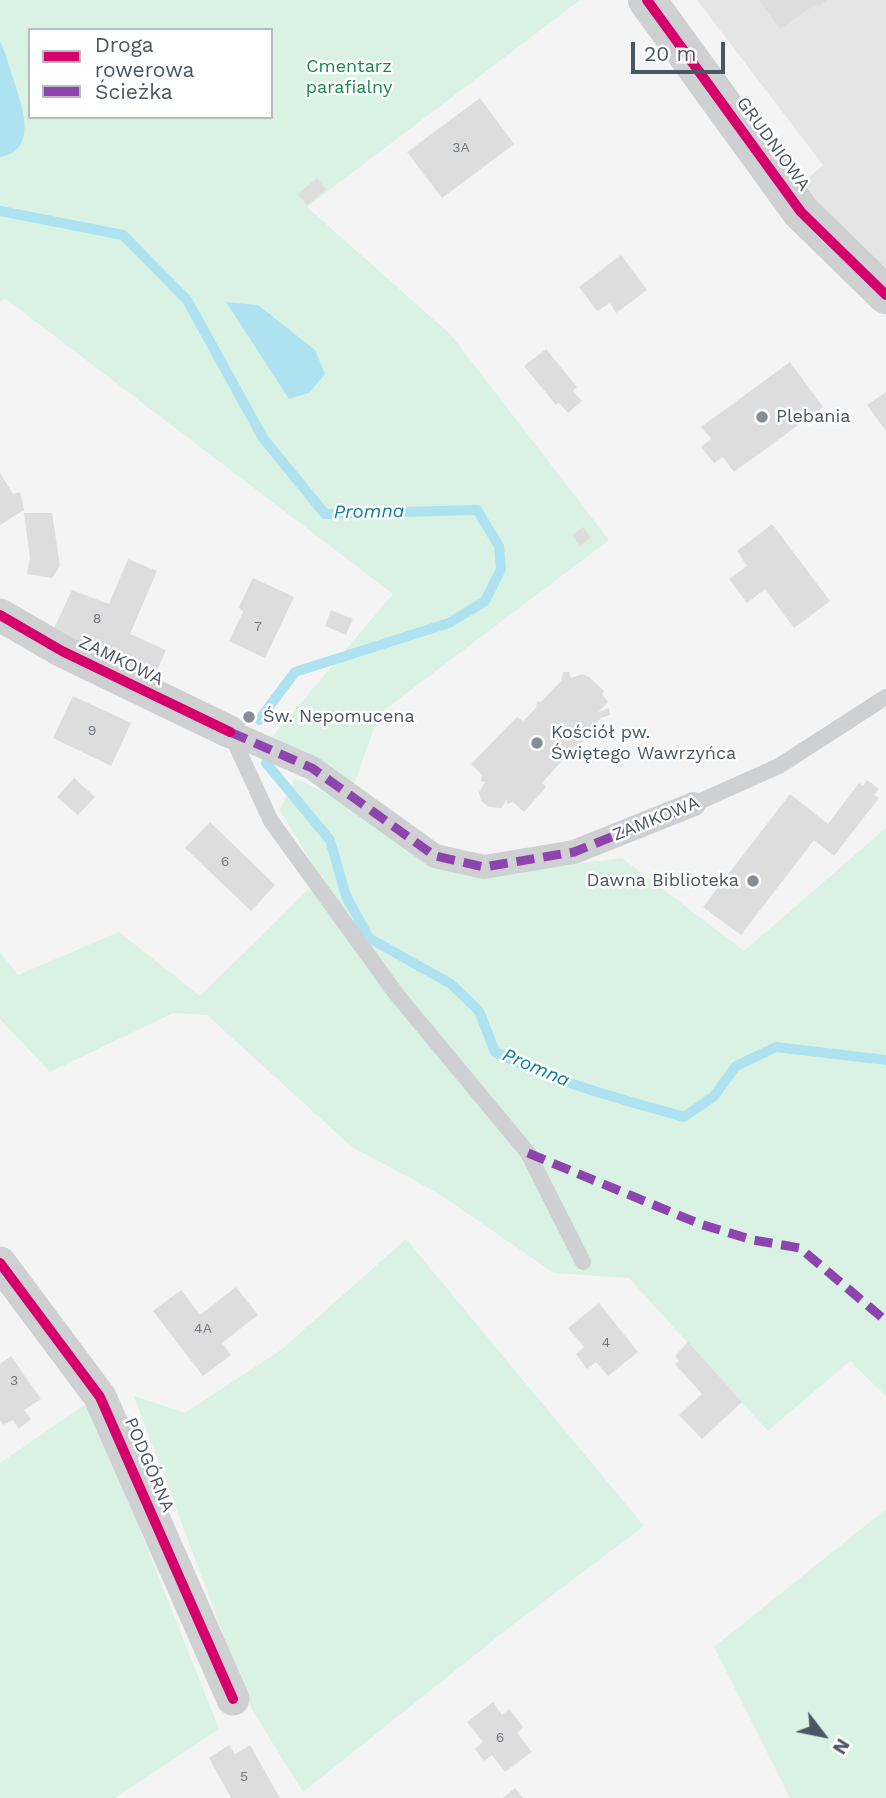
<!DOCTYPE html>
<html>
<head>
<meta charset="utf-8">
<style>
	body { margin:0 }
	#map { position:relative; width:886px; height:1798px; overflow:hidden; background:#f4f4f4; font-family:"Work Sans",sans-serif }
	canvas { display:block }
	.legend { position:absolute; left:28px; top:28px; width:245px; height:91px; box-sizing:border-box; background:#fff; border:2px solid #b7bbc0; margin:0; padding:9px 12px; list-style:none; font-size:21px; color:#4a5661 }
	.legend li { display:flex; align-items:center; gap:14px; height:35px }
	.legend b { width:35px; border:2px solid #b7bbc0 }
	.north { position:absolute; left:788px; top:1700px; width:70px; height:70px; -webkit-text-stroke:5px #fff; paint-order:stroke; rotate:122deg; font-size:19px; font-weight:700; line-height:28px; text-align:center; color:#4a5661 }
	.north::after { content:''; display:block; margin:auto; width:24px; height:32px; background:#4a5661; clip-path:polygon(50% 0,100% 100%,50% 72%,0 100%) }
	.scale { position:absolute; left:631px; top:42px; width:94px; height:32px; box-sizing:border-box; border:4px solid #4a5661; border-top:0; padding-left:9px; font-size:21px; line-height:24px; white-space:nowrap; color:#4a5661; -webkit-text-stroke:5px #fff; paint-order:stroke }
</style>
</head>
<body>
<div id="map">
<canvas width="886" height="1798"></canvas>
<ul class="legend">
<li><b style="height:9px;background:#d6006c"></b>Droga rowerowa</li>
<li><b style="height:9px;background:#8e44ad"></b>Ścieżka</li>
</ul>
<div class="north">N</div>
<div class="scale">20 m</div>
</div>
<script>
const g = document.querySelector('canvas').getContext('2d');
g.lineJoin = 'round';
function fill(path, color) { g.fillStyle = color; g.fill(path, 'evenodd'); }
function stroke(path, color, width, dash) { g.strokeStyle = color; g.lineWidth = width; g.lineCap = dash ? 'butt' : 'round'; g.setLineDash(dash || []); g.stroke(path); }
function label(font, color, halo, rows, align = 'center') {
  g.font = font + ' "Work Sans",sans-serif'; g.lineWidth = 5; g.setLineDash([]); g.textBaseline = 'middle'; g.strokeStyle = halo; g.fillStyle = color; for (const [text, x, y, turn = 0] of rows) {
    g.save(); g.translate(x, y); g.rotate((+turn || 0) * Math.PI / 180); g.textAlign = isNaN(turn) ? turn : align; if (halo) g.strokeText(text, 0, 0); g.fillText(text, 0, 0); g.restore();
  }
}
fill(new Path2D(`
	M697 0H886V273L798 187 823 165Z`), '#e6e5e6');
fill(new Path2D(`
	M0 0H580L307 207 451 335 609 540 379 714 353 787 272 737 393 594 6 299 0 301ZM30 30H271V117H30Z
	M295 778 489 875 622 858 744 951 886 828V1396L850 1361 768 1431 629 1278 554 1273 436 1192 352 1147 207 1015 173 1013 50 1072 0 1019V952L18 975 119 932 200 996 308 890 329 892 280 810Z
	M406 1239 644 1526 510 1627 303 1792 251 1708 134 1396 185 1413 281 1350Z
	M89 1402 219 1729 115 1798H0V1463Z
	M886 1509V1798H790L714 1647Z`), '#d9f2e3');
fill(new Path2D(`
	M0 42C6 52 9 67 13 78 21 104 40 150 0 157Z
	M226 302 258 305 315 350 325 374 309 393 289 399Z`), '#aee2f0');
stroke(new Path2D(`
	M0 211 123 235 187 300 263 438 325 514 477 510 499 546 501 569 485 601 449 623 295 672 259 720
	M266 763 330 840 346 896 369 938 451 984 479 1011 495 1052C554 1082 620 1099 684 1117L714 1096 736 1066 776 1047 886 1060`), '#aee2f0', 10);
fill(new Path2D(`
	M759 0H827L818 6 816 4 780 29Z
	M480 98 514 144 442 198 407 152Z
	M317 178 326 190 307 205 298 194Z
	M621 255 647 290 616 313 610 303 597 311 579 287Z
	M546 349 577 387 573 391 582 401 568 413 559 403 556 405 524 366Z
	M790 362 823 407 734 472 723 457 714 463 701 447 711 439 701 427Z
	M886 392V431L867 405Z
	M0 473 13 494 20 492 24 510 0 525Z
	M24 513H52L60 566 52 578 27 574 30 558Z
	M772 524 830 601 794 628 765 589 747 603 729 579 747 566 737 551Z
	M583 527 591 537 580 546 572 535Z
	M128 559 157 571 130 634 166 650 152 682 50 637 72 590 109 604Z
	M253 578 294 597 265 658 229 641 243 612 239 607Z
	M331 610 353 619 346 635 325 626Z
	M563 672H569L571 678 582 674 589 677 604 691 602 694 608 702 598 712 609 708 610 715 601 718 582 738 583 742 577 744 542 783 546 787 524 812 513 802 507 804V800L501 808 489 807 481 801 479 792 485 782 481 781 482 775 471 764 517 717 523 721 536 708 537 701 541 702 561 681Z
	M73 696 131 723 111 766 53 738Z
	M74 778 95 797 78 815 57 797Z
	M867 780 879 789 874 795 879 798 834 856 814 840 741 935 703 907 790 794 828 824 859 783 863 786Z
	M210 822 275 885 251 911 185 848Z
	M236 1287 258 1315 222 1343 231 1355 203 1376 153 1311 181 1290 200 1315Z
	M599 1303 638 1352 608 1376 596 1362 587 1369 576 1354 584 1347 568 1328Z
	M688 1342 742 1402 702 1439 679 1415 702 1394 675 1364 679 1361 675 1356Z
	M11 1356 41 1399 24 1410 31 1419 19 1429 13 1420 3 1425 0 1420V1364Z
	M493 1702 502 1715 509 1709 523 1727 517 1733 532 1752 505 1772 492 1755 484 1761 475 1749 483 1742 467 1722Z
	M229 1745 235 1754 250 1745 280 1798H231L209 1758Z
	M515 1788 523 1798H503Z`), '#ddddde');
stroke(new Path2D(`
	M230 732 271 821 397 995 528 1153 583 1262
	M694 804 779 766 886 697`), '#ced0d2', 16);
stroke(new Path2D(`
	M230 732 312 768 435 856 484 867 574 852 694 804`), '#ced0d2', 24);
stroke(new Path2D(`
	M0 615 62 651 230 732
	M0 1263 100 1397 233 1699`), '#ced0d2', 33);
stroke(new Path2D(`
	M647 0 801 212 886 295`), '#ced0d2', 38);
stroke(new Path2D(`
	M230 732 312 768 435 856 484 867 574 852 694 804
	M528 1153 700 1224 753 1240 800 1248 886 1321`), '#8e44ad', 9, [18, 9]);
stroke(new Path2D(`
	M647 0 801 212 886 295
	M0 615 62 651 230 732
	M0 1263 100 1397 233 1699`), '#d6006c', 10);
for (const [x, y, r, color] of [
	[762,417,7,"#868d94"],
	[249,717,7,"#868d94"],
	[537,743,7,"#868d94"],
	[753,881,7,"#868d94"]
]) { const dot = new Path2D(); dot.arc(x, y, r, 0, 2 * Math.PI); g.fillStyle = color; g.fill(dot); stroke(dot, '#fff', 2.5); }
label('14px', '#707881', null, [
	["3A",461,148],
	["8",97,619],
	["7",258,627],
	["9",92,731],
	["6",225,862],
	["4A",203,1329],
	["4",606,1343],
	["3",14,1381],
	["6",500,1738],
	["5",244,1777]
]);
label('18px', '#17864f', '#fff', [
	["Cmentarz",349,67],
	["parafialny",349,88]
]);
label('18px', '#4a5661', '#fff', [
	["GRUDNIOWA",773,144,54],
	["ZAMKOWA",121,661,26],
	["ZAMKOWA",656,819,-22],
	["PODGÓRNA",149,1465,67]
]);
label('18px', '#4a5661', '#fff', [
	["Plebania",776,417],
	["Św. Nepomucena",263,717],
	["Kościół pw.",551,733],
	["Świętego Wawrzyńca",551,754],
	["Dawna Biblioteka",739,881,"right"]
], 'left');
label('italic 19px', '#0c7c9b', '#fff', [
	["Promna",369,512,-1],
	["Promna",536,1068,23]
]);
</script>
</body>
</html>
